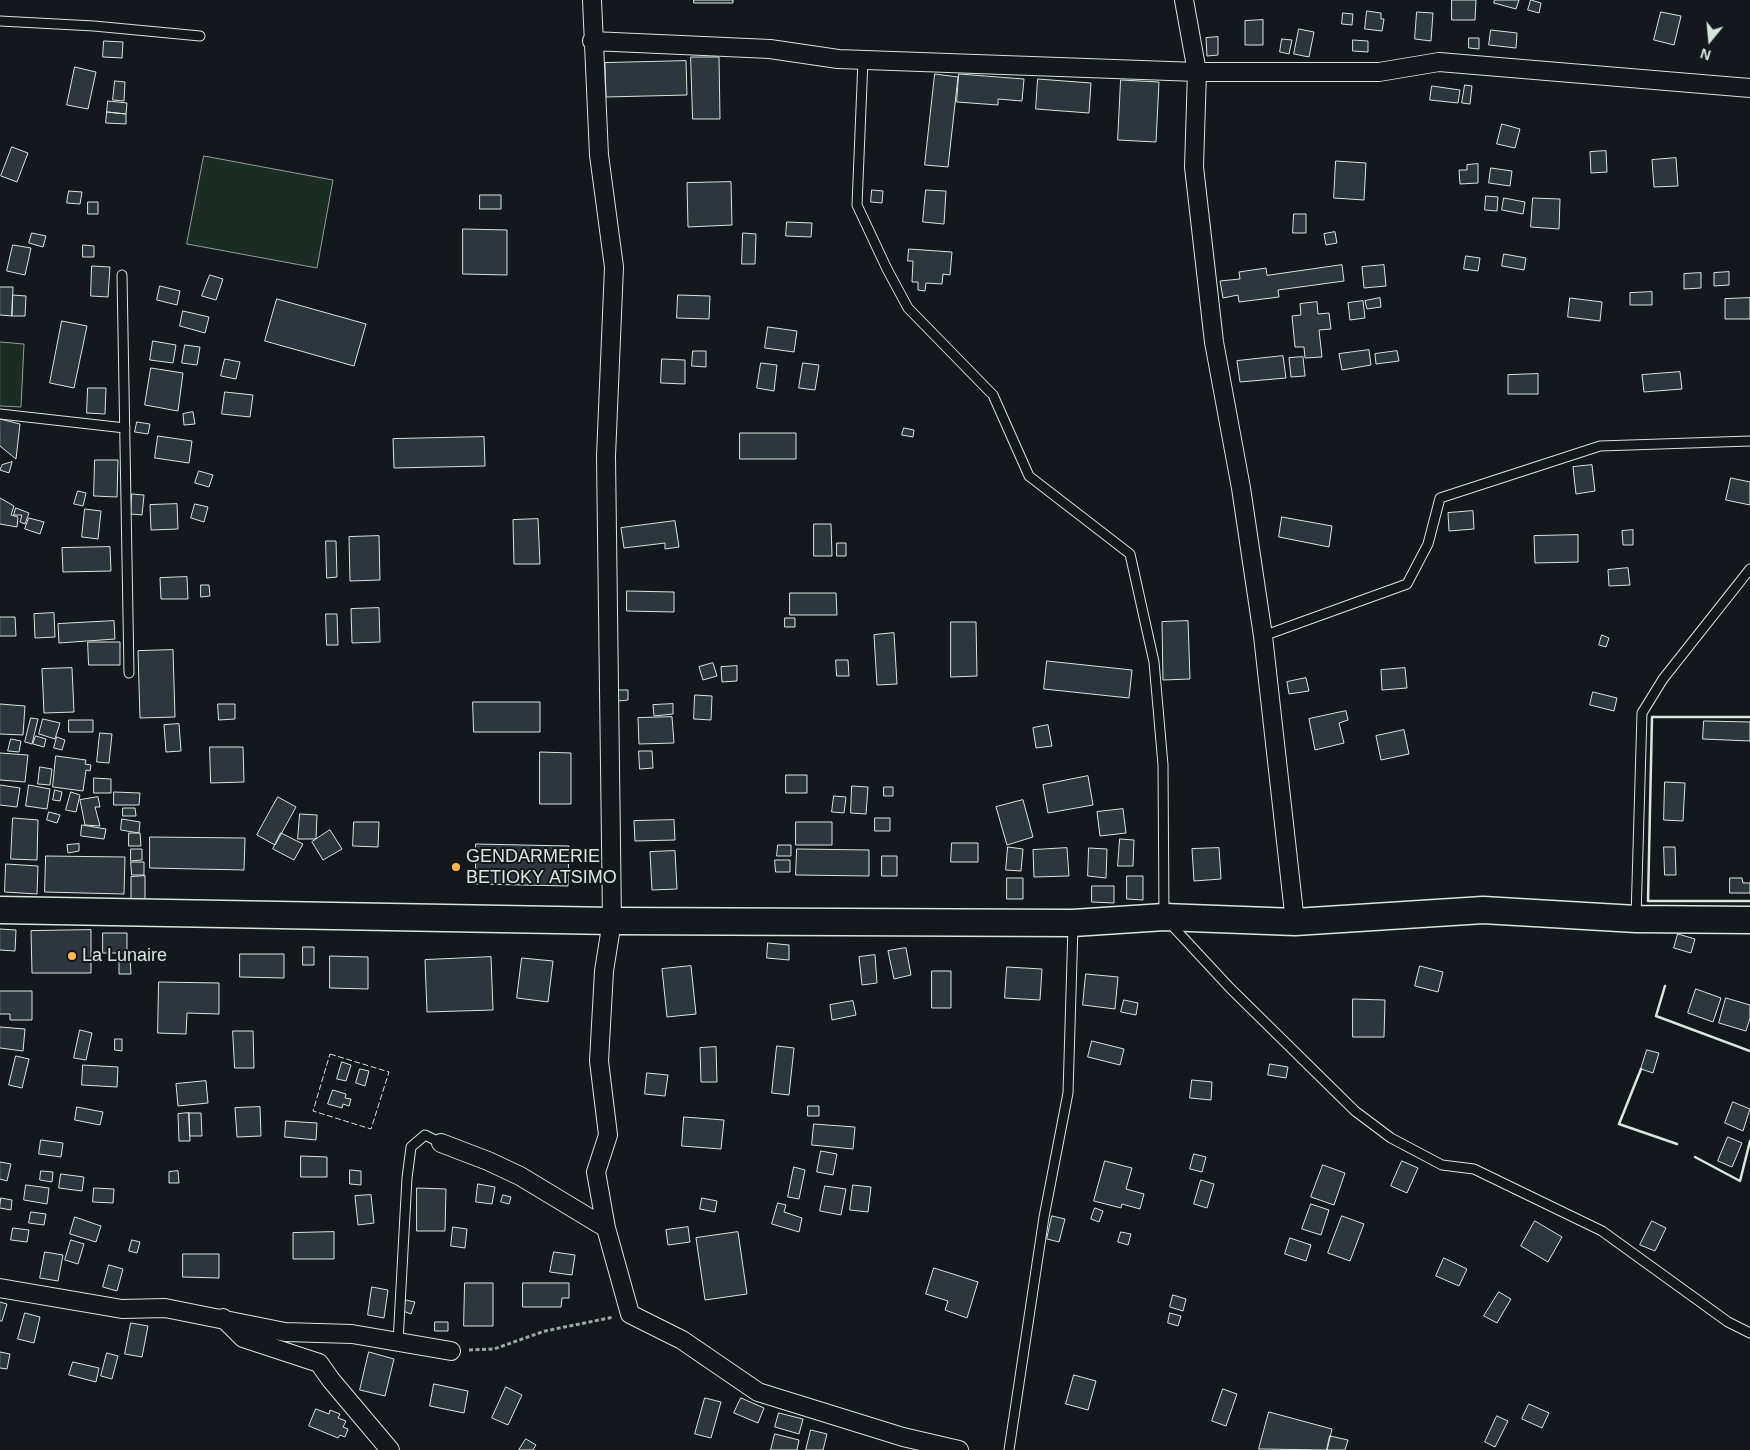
<!DOCTYPE html>
<html>
<head>
<meta charset="utf-8">
<style>
	body { margin:0 }
	#map { position:relative; width:1750px; height:1450px; overflow:hidden; background:#14181c; font-family:Helvetica,sans-serif }
	canvas { display:block }
	.north { position:absolute; left:1685px; top:15px; width:50px; height:50px; -webkit-text-stroke:4px #14181c; paint-order:stroke; rotate:197deg; font-size:14px; font-weight:700; line-height:20px; text-align:center; color:#d8e6dc }
	.north::after { content:''; display:block; margin:auto; width:18px; height:22px; background:#d8e6dc; clip-path:polygon(50% 0,100% 100%,50% 72%,0 100%) }
</style>
</head>
<body>
<div id="map">
<canvas width="1750" height="1450"></canvas>
<div class="north">N</div>
</div>
<script>
const g = document.querySelector('canvas').getContext('2d');
g.lineJoin = 'round';
function fill(path, color) { g.fillStyle = color; g.fill(path, 'evenodd'); }
function stroke(path, color, width, dash) { g.strokeStyle = color; g.lineWidth = width; g.lineCap = dash ? 'butt' : 'round'; g.setLineDash(dash || []); g.stroke(path); }
function label(font, color, halo, rows, align = 'center') {
  g.font = font + ' Helvetica,sans-serif'; g.lineWidth = 4; g.setLineDash([]); g.textBaseline = 'middle'; g.strokeStyle = halo; g.fillStyle = color; for (const [text, x, y, turn = 0] of rows) {
    g.save(); g.translate(x, y); g.rotate((+turn || 0) * Math.PI / 180); g.textAlign = isNaN(turn) ? turn : align; if (halo) g.strokeText(text, 0, 0); g.fillText(text, 0, 0); g.restore();
  }
}
const green = new Path2D(`
	M204 156 333 180 317 268 187 244Z
	M0 342 24 344 21 407 0 406Z`);
fill(green, '#1a2d24');
stroke(green, '#939e99', 1);
const building = new Path2D(`
	M694 0H733V3H694Z
	M1452 0H1476L1475 20H1452Z
	M1495 0H1519L1516 9 1494 3Z
	M1531 0 1541 3 1539 13 1528 10Z
	M1367 11 1381 13V19H1384L1382 31 1365 29Z
	M1417 12 1433 13 1431 41 1415 39Z
	M1661 12 1681 16 1674 45 1654 40Z
	M1343 13 1353 14 1352 25 1342 24Z
	M1263 20V45H1245V21Z
	M1299 29 1314 32 1309 57 1294 54Z
	M1491 30 1517 33 1516 48 1489 45Z
	M1218 37V55L1207 56 1206 38Z
	M1469 38H1479V49L1469 48Z
	M1282 39 1292 40 1289 54 1280 52Z
	M1353 40 1368 41V52L1353 51Z
	M104 41 123 42 122 58 103 57Z
	M691 57H719L720 119H693Z
	M686 61 687 95 606 97 605 63Z
	M75 67 96 72 88 109 67 105Z
	M935 74 958 77 948 167 925 165Z
	M959 74 1024 79 1022 101 998 99V105L957 102Z
	M1038 79 1091 83 1089 113 1036 109Z
	M1121 80 1159 82 1156 142 1118 140Z
	M115 81 125 82 124 101 113 100Z
	M1465 85 1472 86 1470 104 1462 103Z
	M1432 86 1460 90 1458 103 1430 100Z
	M108 101 127 103 126 114 107 112Z
	M107 112 126 114V124L106 123Z
	M1502 124 1520 129 1515 148 1497 144Z
	M12 147 28 153 17 182 1 176Z
	M1606 151 1607 172 1591 173 1590 152Z
	M1676 158 1678 186 1654 187 1652 160Z
	M1336 161 1366 163 1364 200 1334 198Z
	M1478 164V183L1460 184 1459 170H1467V165Z
	M1491 168 1512 171 1510 186 1489 183Z
	M731 182 732 225 688 227 687 183Z
	M872 190 883 191 882 203 871 202Z
	M926 190 946 191 944 224 923 222Z
	M69 191 82 192 80 204 67 203Z
	M480 195H501V209H480Z
	M1486 196 1498 197 1497 211 1485 210Z
	M1504 198 1525 202 1523 214 1502 210Z
	M1533 198 1560 199 1559 229 1531 227Z
	M88 202H98V214H88Z
	M1294 214H1306V233H1293Z
	M787 222 812 223 811 237 786 236Z
	M463 229 507 230V275L463 274Z
	M1335 232 1337 243 1326 245 1324 234Z
	M32 233 46 236 43 247 29 243Z
	M743 233 756 234 755 264H742Z
	M13 245 31 248 25 275 7 271Z
	M83 245 94 246V257H83Z
	M909 249 952 252 950 275 943 274 942 284 926 283 925 291 918 290V282H912L913 261H908Z
	M1504 254 1526 258 1524 270 1502 266Z
	M1466 256 1480 258 1478 271 1464 269Z
	M1342 265 1344 281 1278 290 1279 297 1239 302 1238 295 1223 298 1220 281 1240 279 1239 272 1266 268 1267 275Z
	M1384 265 1386 286 1364 288 1362 267Z
	M92 266 110 267 108 297 91 296Z
	M1729 272V285L1714 286V273Z
	M1701 273V288L1684 289V274Z
	M210 275 223 279 216 300 202 296Z
	M160 286 180 291 177 305 157 300Z
	M0 287H13L12 316 0 315Z
	M1652 292V305H1630V293Z
	M13 295 26 296 25 316H12Z
	M678 295 710 296 709 319 677 318Z
	M1380 298 1381 307 1367 309 1365 301Z
	M1570 298 1602 302 1600 321 1568 317Z
	M1750 298V319H1725V299Z
	M277 299 366 324 354 366 265 341Z
	M1363 301 1365 318 1350 320 1348 303Z
	M1317 302 1318 314 1329 313 1331 329 1319 330 1322 357 1305 358 1304 347H1295L1292 316 1301 315 1300 304Z
	M183 311 209 317 205 333 180 326Z
	M62 321 87 326 74 388 50 383Z
	M768 327 797 331 794 352 765 348Z
	M153 341 176 345 173 363 150 360Z
	M185 345 200 347 197 365 182 363Z
	M1369 350 1371 365 1342 370 1339 354Z
	M693 351H706V367L692 366Z
	M1397 351 1399 361 1376 364 1375 354Z
	M1283 356 1286 378 1240 382 1237 361Z
	M1303 357 1305 376 1291 377 1289 358Z
	M225 359 240 362 236 379 221 376Z
	M662 359 685 360V384L661 383Z
	M761 363 777 365 774 391 757 388Z
	M803 363 819 365 815 390 799 388Z
	M151 368 183 373 178 411 145 405Z
	M1680 372 1682 389 1644 392 1642 375Z
	M1538 374V394H1508V375Z
	M88 388H106L105 414 87 413Z
	M225 392 253 395 250 417 222 414Z
	M193 412 195 424 184 425 183 414Z
	M0 419 20 424 16 459 0 446Z
	M137 422 150 424 148 434 135 432Z
	M904 428 914 430 913 437 902 435Z
	M740 433H796V459H740Z
	M158 436 192 441 189 463 155 458Z
	M484 437 485 466 394 468 393 439Z
	M95 460H118L117 497 94 496Z
	M12 462 9 473 0 470 2 465Z
	M1592 465 1595 491 1576 494 1573 467Z
	M199 471 213 475 209 487 195 483Z
	M1731 478 1750 482V505L1726 500Z
	M78 491 86 493 83 506 74 504Z
	M132 494 144 495 142 515 131 514Z
	M0 498 14 506 11 515 18 517 17 527 0 524Z
	M177 504 178 529 151 530 150 505Z
	M195 504 208 507 204 522 191 518Z
	M16 508 29 513 25 524 20 522 22 515H14Z
	M85 509 101 511 98 539 82 537Z
	M1473 511 1474 529 1449 531 1448 513Z
	M1282 517 1332 526 1329 547 1279 537Z
	M29 518 44 522 40 534 25 529Z
	M538 519 540 564H514L513 520Z
	M675 521 679 547 665 549V543L624 548 621 528Z
	M814 524H831L832 556H814Z
	M1633 530V545H1623L1622 531Z
	M1578 535V562L1535 563 1534 536Z
	M379 536 380 580 350 581 349 537Z
	M326 541H336L337 577 327 578Z
	M837 543H846V556H837Z
	M110 547 111 571 63 572 62 548Z
	M1628 568 1630 585 1609 586 1608 570Z
	M187 577 188 599H161L160 578Z
	M201 585H209L210 596 201 597Z
	M627 591 674 592V612L627 611Z
	M790 593H836L837 615H790Z
	M379 608 380 642 352 643 351 609Z
	M54 613 55 637 35 638 34 614Z
	M326 614H337L338 645H327Z
	M0 617H15L16 636H0Z
	M785 618H795V627H785Z
	M114 621 115 639 59 643 58 624Z
	M1188 621 1190 679 1163 680 1162 622Z
	M951 622H976L977 676 951 677Z
	M894 633 897 684 877 685 874 635Z
	M1602 635 1609 638 1606 647 1599 645Z
	M88 642H120V665H89Z
	M173 650 175 717 140 718 138 651Z
	M836 660H848L849 676H837Z
	M1047 661 1132 670 1129 698 1044 689Z
	M713 663 717 676 703 680 699 667Z
	M737 666V681L722 682 721 667Z
	M72 668 74 712 44 713 42 669Z
	M1405 668 1407 688 1382 690 1381 670Z
	M1306 678 1309 691 1289 694 1287 682Z
	M617 690H628V700L618 701Z
	M1593 692 1617 698 1614 711 1590 705Z
	M695 695 712 696 711 720 694 719Z
	M473 702H540V732H474Z
	M0 704 25 706 23 735 0 734Z
	M218 704H235V719L219 720Z
	M673 704V714L654 716 653 705Z
	M1346 711 1348 720 1339 723 1344 743 1315 750 1309 719Z
	M672 717 674 743 639 744 638 718Z
	M31 718 38 719 32 744 25 742Z
	M43 719 60 723 55 739 39 734Z
	M69 720H93V732H69Z
	M1704 721 1750 722V741L1703 739Z
	M179 724 181 751 166 752 164 725Z
	M1048 725 1052 746 1036 748 1033 728Z
	M1404 730 1409 754 1381 760 1376 736Z
	M100 733 112 734 109 763 97 762Z
	M36 736 46 739 44 747 33 744Z
	M57 737 65 740 62 750 54 748Z
	M11 739 21 741 19 752 8 751Z
	M210 747H243L244 782 211 783Z
	M639 751H652L653 768 640 769Z
	M540 752 571 753V804H540Z
	M0 753 28 755 25 782 0 780Z
	M56 756 86 760 85 764 91 765 90 771 86 770 83 791 53 787Z
	M40 767 52 769 50 785 38 784Z
	M786 775H807V793H786Z
	M1088 776 1093 805 1048 813 1043 785Z
	M94 778 111 779V793H94Z
	M1665 782 1685 783 1683 821 1664 820Z
	M0 785 20 788 17 807 0 805Z
	M29 785 50 789 47 809 26 806Z
	M852 786 868 787 866 814 851 813Z
	M884 787H893V796H884Z
	M55 790 62 792 60 801 53 800Z
	M71 792 80 795 76 812 66 810Z
	M114 792 140 793 139 805H114Z
	M834 796 846 797 844 813 832 812Z
	M98 797 100 807H95L100 826 85 825 80 800Z
	M278 797 296 807 275 845 257 835Z
	M1023 800 1033 837 1007 845 996 807Z
	M123 808H135L136 816H123Z
	M1123 809 1126 833 1100 836 1097 812Z
	M49 812 60 815 57 823 47 820Z
	M300 814 317 815 316 839H298Z
	M13 818 38 820 37 860 11 859Z
	M875 818H890V831H875Z
	M122 819 140 822 139 833 121 830Z
	M674 820 675 840 635 841 634 821Z
	M354 822H379L378 847 353 846Z
	M796 822H832V845H796Z
	M82 825 106 829 104 839 81 836Z
	M330 830 342 849 323 860 312 842Z
	M129 833H140L141 846H129Z
	M281 833 303 844 294 860 273 849Z
	M150 837 245 838 244 870 150 868Z
	M1120 839 1134 840 1133 866H1118Z
	M952 843H978V862H951Z
	M79 844V851L68 853 67 845Z
	M476 844 569 846 568 886 476 884Z
	M778 845H791V856H777Z
	M1008 847 1023 849 1021 871 1006 870Z
	M1664 847H1675L1676 875H1665Z
	M1067 848 1069 876 1034 877 1033 850Z
	M1089 848 1107 849 1106 878 1088 876Z
	M1219 848 1221 879 1194 881 1192 849Z
	M131 849H142V860L131 861Z
	M797 849 869 850V876L796 875Z
	M675 851 677 889 652 890 650 852Z
	M46 856 125 857 124 894 45 892Z
	M882 856H897V876H882Z
	M775 860H790V872H776Z
	M131 862H144V875H132Z
	M6 864 38 866 37 894 5 892Z
	M145 876V900H131V877Z
	M1127 876H1143V900L1127 899Z
	M1007 878H1023V899H1007Z
	M1730 878H1742L1743 883H1750V893H1730Z
	M1092 886H1114V903L1092 902Z
	M0 929 16 930 15 951 0 950Z
	M91 930V973H32L31 931Z
	M103 933H127V953H103Z
	M1678 934 1695 939 1691 953 1674 948Z
	M768 943 789 945V960L767 958Z
	M303 947H314V965H303Z
	M906 948 911 975 894 979 888 951Z
	M240 954H284V978L240 977Z
	M875 955 877 983 862 985 859 957Z
	M330 956 368 957V989L330 988Z
	M491 957 493 1010 427 1012 425 960Z
	M130 958 131 974H119V959Z
	M522 958 553 961 548 1002 517 998Z
	M691 966 696 1014 667 1017 662 969Z
	M1420 966 1443 972 1438 992 1415 986Z
	M1007 967 1042 969 1040 1000 1005 998Z
	M932 971H951V1008H932Z
	M1086 974 1118 977 1115 1009 1083 1005Z
	M159 982 219 983V1014L187 1013 186 1034 158 1033Z
	M1696 989 1721 998 1713 1022 1688 1013Z
	M0 991H32V1020H10V1014H0Z
	M1726 998 1750 1005V1018L1746 1031 1719 1023Z
	M1353 999 1385 1000 1384 1037H1353Z
	M1124 1000 1138 1003 1136 1015 1121 1012Z
	M853 1001 856 1015 832 1020 830 1005Z
	M0 1027 25 1029 23 1051 0 1048Z
	M80 1030 92 1033 86 1060 74 1058Z
	M233 1031H253L254 1068H235Z
	M115 1039H122V1051L115 1050Z
	M1092 1041 1124 1049 1120 1065 1088 1057Z
	M777 1046 794 1048 789 1095 772 1093Z
	M716 1047 717 1082H701L700 1048Z
	M1647 1050 1659 1053 1653 1073 1641 1069Z
	M16 1056 29 1059 22 1088 9 1085Z
	M342 1062 351 1065 346 1081 337 1079Z
	M1270 1064 1288 1067 1286 1078 1268 1075Z
	M83 1065 118 1067 117 1087 82 1085Z
	M360 1069 369 1071 365 1086 356 1083Z
	M647 1073 668 1075 665 1096 645 1094Z
	M1192 1080 1212 1082 1211 1100 1190 1098Z
	M206 1081 208 1103 178 1106 176 1084Z
	M333 1090 346 1094 345 1098 351 1099 349 1106 343 1104 342 1108 328 1104Z
	M1733 1102 1750 1109 1743 1131 1725 1123Z
	M808 1106H819V1116H808Z
	M77 1107 103 1112 100 1125 75 1120Z
	M260 1107 261 1136 237 1137 235 1108Z
	M189 1113H201L202 1136H190Z
	M189 1113 190 1141H179L178 1114Z
	M684 1117 724 1120 721 1149 682 1146Z
	M286 1121 317 1123 316 1140 285 1137Z
	M814 1124 855 1127 853 1149 812 1145Z
	M1728 1137 1742 1143 1732 1167 1718 1161Z
	M41 1140 63 1143 61 1157 39 1154Z
	M821 1151 837 1154 833 1175 817 1172Z
	M1194 1154 1206 1157 1202 1172 1190 1169Z
	M301 1156 327 1157V1177H301Z
	M1105 1161 1132 1168 1126 1189 1144 1194 1140 1209 1122 1204 1121 1208 1094 1201Z
	M1402 1161 1418 1168 1407 1193 1391 1186Z
	M0 1162 11 1164 7 1181 0 1179Z
	M1323 1165 1345 1173 1334 1205 1311 1197Z
	M794 1167 805 1170 799 1199 788 1197Z
	M350 1170 361 1171V1185L350 1184Z
	M41 1171 53 1172 52 1182 40 1180Z
	M178 1171 179 1183H169V1172Z
	M61 1174 84 1177 82 1191 59 1188Z
	M1201 1180 1214 1184 1207 1208 1194 1204Z
	M478 1184 495 1187 492 1204 476 1202Z
	M26 1185 49 1188 47 1204 24 1200Z
	M853 1185 871 1187 868 1212 850 1210Z
	M825 1186 846 1189 841 1215 820 1211Z
	M94 1188 114 1189 113 1203 93 1202Z
	M417 1188 446 1189 445 1231H417Z
	M371 1195 374 1223 358 1225 355 1196Z
	M503 1195 511 1197 509 1204 501 1202Z
	M1 1198 12 1200 11 1210 0 1208Z
	M702 1198 717 1201 715 1212 700 1209Z
	M778 1203 786 1205 784 1212 802 1218 799 1232 772 1224Z
	M1311 1204 1329 1210 1321 1235 1302 1229Z
	M1095 1208 1103 1211 1099 1222 1091 1219Z
	M31 1212 46 1214 44 1225 29 1223Z
	M1052 1216 1065 1219 1059 1242 1047 1239Z
	M1342 1216 1364 1224 1350 1261 1328 1253Z
	M75 1217 101 1226 96 1242 70 1234Z
	M1535 1221 1562 1237 1548 1262 1521 1246Z
	M1652 1221 1666 1228 1655 1251 1640 1245Z
	M453 1227 467 1229 465 1248 451 1246Z
	M688 1227 690 1242 668 1245 666 1230Z
	M13 1228 29 1230 27 1242 11 1240Z
	M334 1232V1259H293V1233Z
	M738 1232 747 1294 705 1300 696 1238Z
	M1121 1232 1131 1234 1128 1245 1118 1242Z
	M1290 1238 1311 1245 1306 1261 1285 1254Z
	M71 1240 84 1244 78 1264 65 1260Z
	M132 1240 140 1242 137 1253 129 1251Z
	M45 1252 63 1255 58 1281 40 1278Z
	M554 1252 575 1255 572 1275 550 1272Z
	M183 1254H219V1278L183 1277Z
	M1444 1258 1467 1269 1459 1286 1436 1276Z
	M109 1265 123 1269 117 1291 103 1287Z
	M934 1268 978 1282 967 1318 945 1310 948 1301 926 1294Z
	M465 1283H493V1326H464Z
	M523 1283H569V1298H562L561 1307H523Z
	M372 1287 388 1290 384 1318 368 1315Z
	M1499 1292 1511 1299 1497 1323 1484 1316Z
	M1173 1295 1186 1299 1183 1311 1170 1307Z
	M406 1300 415 1302 411 1314 403 1311Z
	M0 1302 7 1304 2 1321H0Z
	M25 1313 40 1317 34 1343 18 1339Z
	M1170 1313 1181 1316 1178 1326 1168 1323Z
	M435 1322H448V1331H435Z
	M131 1323 148 1326 142 1357 125 1354Z
	M0 1352 10 1354 7 1369 0 1368Z
	M369 1352 394 1359 385 1396 360 1390Z
	M107 1353 118 1356 112 1379 101 1376Z
	M73 1362 99 1368 96 1382 69 1375Z
	M1074 1375 1096 1381 1088 1410 1066 1404Z
	M434 1384 468 1391 464 1413 430 1406Z
	M506 1387 522 1395 508 1425 492 1418Z
	M1223 1389 1237 1394 1226 1426 1212 1421Z
	M705 1398 721 1402 711 1438 695 1434Z
	M741 1398 764 1408 758 1423 734 1413Z
	M1529 1404 1549 1413 1542 1428 1522 1419Z
	M316 1409 329 1414 330 1410 340 1414 338 1418 346 1421 343 1427 348 1429 345 1437 340 1435 338 1438 309 1426Z
	M1269 1412 1332 1429 1327 1450 1259 1449Z
	M779 1413 803 1419 799 1434 775 1427Z
	M1497 1416 1508 1421 1495 1447 1485 1442Z
	M811 1430 827 1434 823 1450H806Z
	M775 1434 799 1440 797 1450H771Z
	M1330 1436 1348 1440 1345 1450H1327Z
	M526 1439 536 1445 533 1450H519Z`);
fill(building, '#2c363c');
stroke(building, '#d8e6dc', 1);
const service = new Path2D(`
	M0 21 94 26 200 36
	M863 60 857 205 887 269 908 308 993 395 1029 476 1130 554 1154 662 1163 765 1164 917 1230 988 1355 1111 1391 1138 1442 1165 1474 1169 1602 1231 1728 1322 1750 1333
	M122 275 129 673
	M0 414 125 428
	M1263 636 1407 584 1428 544 1440 498 1600 446 1750 441
	M1636 917 1642 713 1663 679 1750 569
	M398 1342 407 1178 411 1147 425 1135 441 1143
	M1009 1450 1044 1217 1068 1093 1073 926`);
const minor = new Path2D(`
	M592 0 599 155 614 267 606 456 612 921 604 971 599 1061 608 1135 596 1172 606 1228
	M1184 0 1197 72 1194 167 1214 342 1241 488 1263 636 1295 922
	M592 41 770 49 838 59 1197 72H1379L1439 62 1750 88
	M441 1143 488 1161 520 1176 606 1228 630 1314 682 1340 758 1392 903 1437 959 1450
	M0 1288 122 1309 165 1308 285 1332 352 1334 451 1351
	M223 1318 243 1338 319 1363 331 1380 390 1450`);
const secondary = new Path2D(`
	M0 910 612 921 1073 923 1164 917 1295 922 1483 910 1636 919 1750 920`);
stroke(service, '#d8e6dc', 11);
stroke(minor, '#d8e6dc', 20);
stroke(secondary, '#d8e6dc', 29);
stroke(new Path2D(`
	M469 1350 494 1349 545 1331 614 1317`), '#9da8a2', 3, [4, 2.5]);
stroke(service, '#14181c', 9);
stroke(minor, '#14181c', 18);
stroke(secondary, '#14181c', 26);
stroke(new Path2D(`
	M330 1054 389 1072 371 1129 313 1111Z`), '#d8e6dc', 1, [6, 2.5]);
stroke(new Path2D(`
	M1750 717H1652L1648 901H1750
	M1665 986 1656 1016 1750 1051
	M1641 1069 1619 1124 1677 1144
	M1695 1157 1740 1181 1750 1141`), '#d8e6dc', 2.5);
for (const [x, y, r, color] of [
	[456,867,5,"#ffb74d"],
	[72,956,5,"#ffb74d"]
]) { const dot = new Path2D(); dot.arc(x, y, r, 0, 2 * Math.PI); g.fillStyle = color; g.fill(dot); stroke(dot, '#14181c', 2); }
label('18px', '#d8e6dc', '#14181c', [
	["GENDARMERIE",466,857],
	["BETIOKY ATSIMO",466,878],
	["La Lunaire",82,956]
], 'left');
</script>
</body>
</html>
